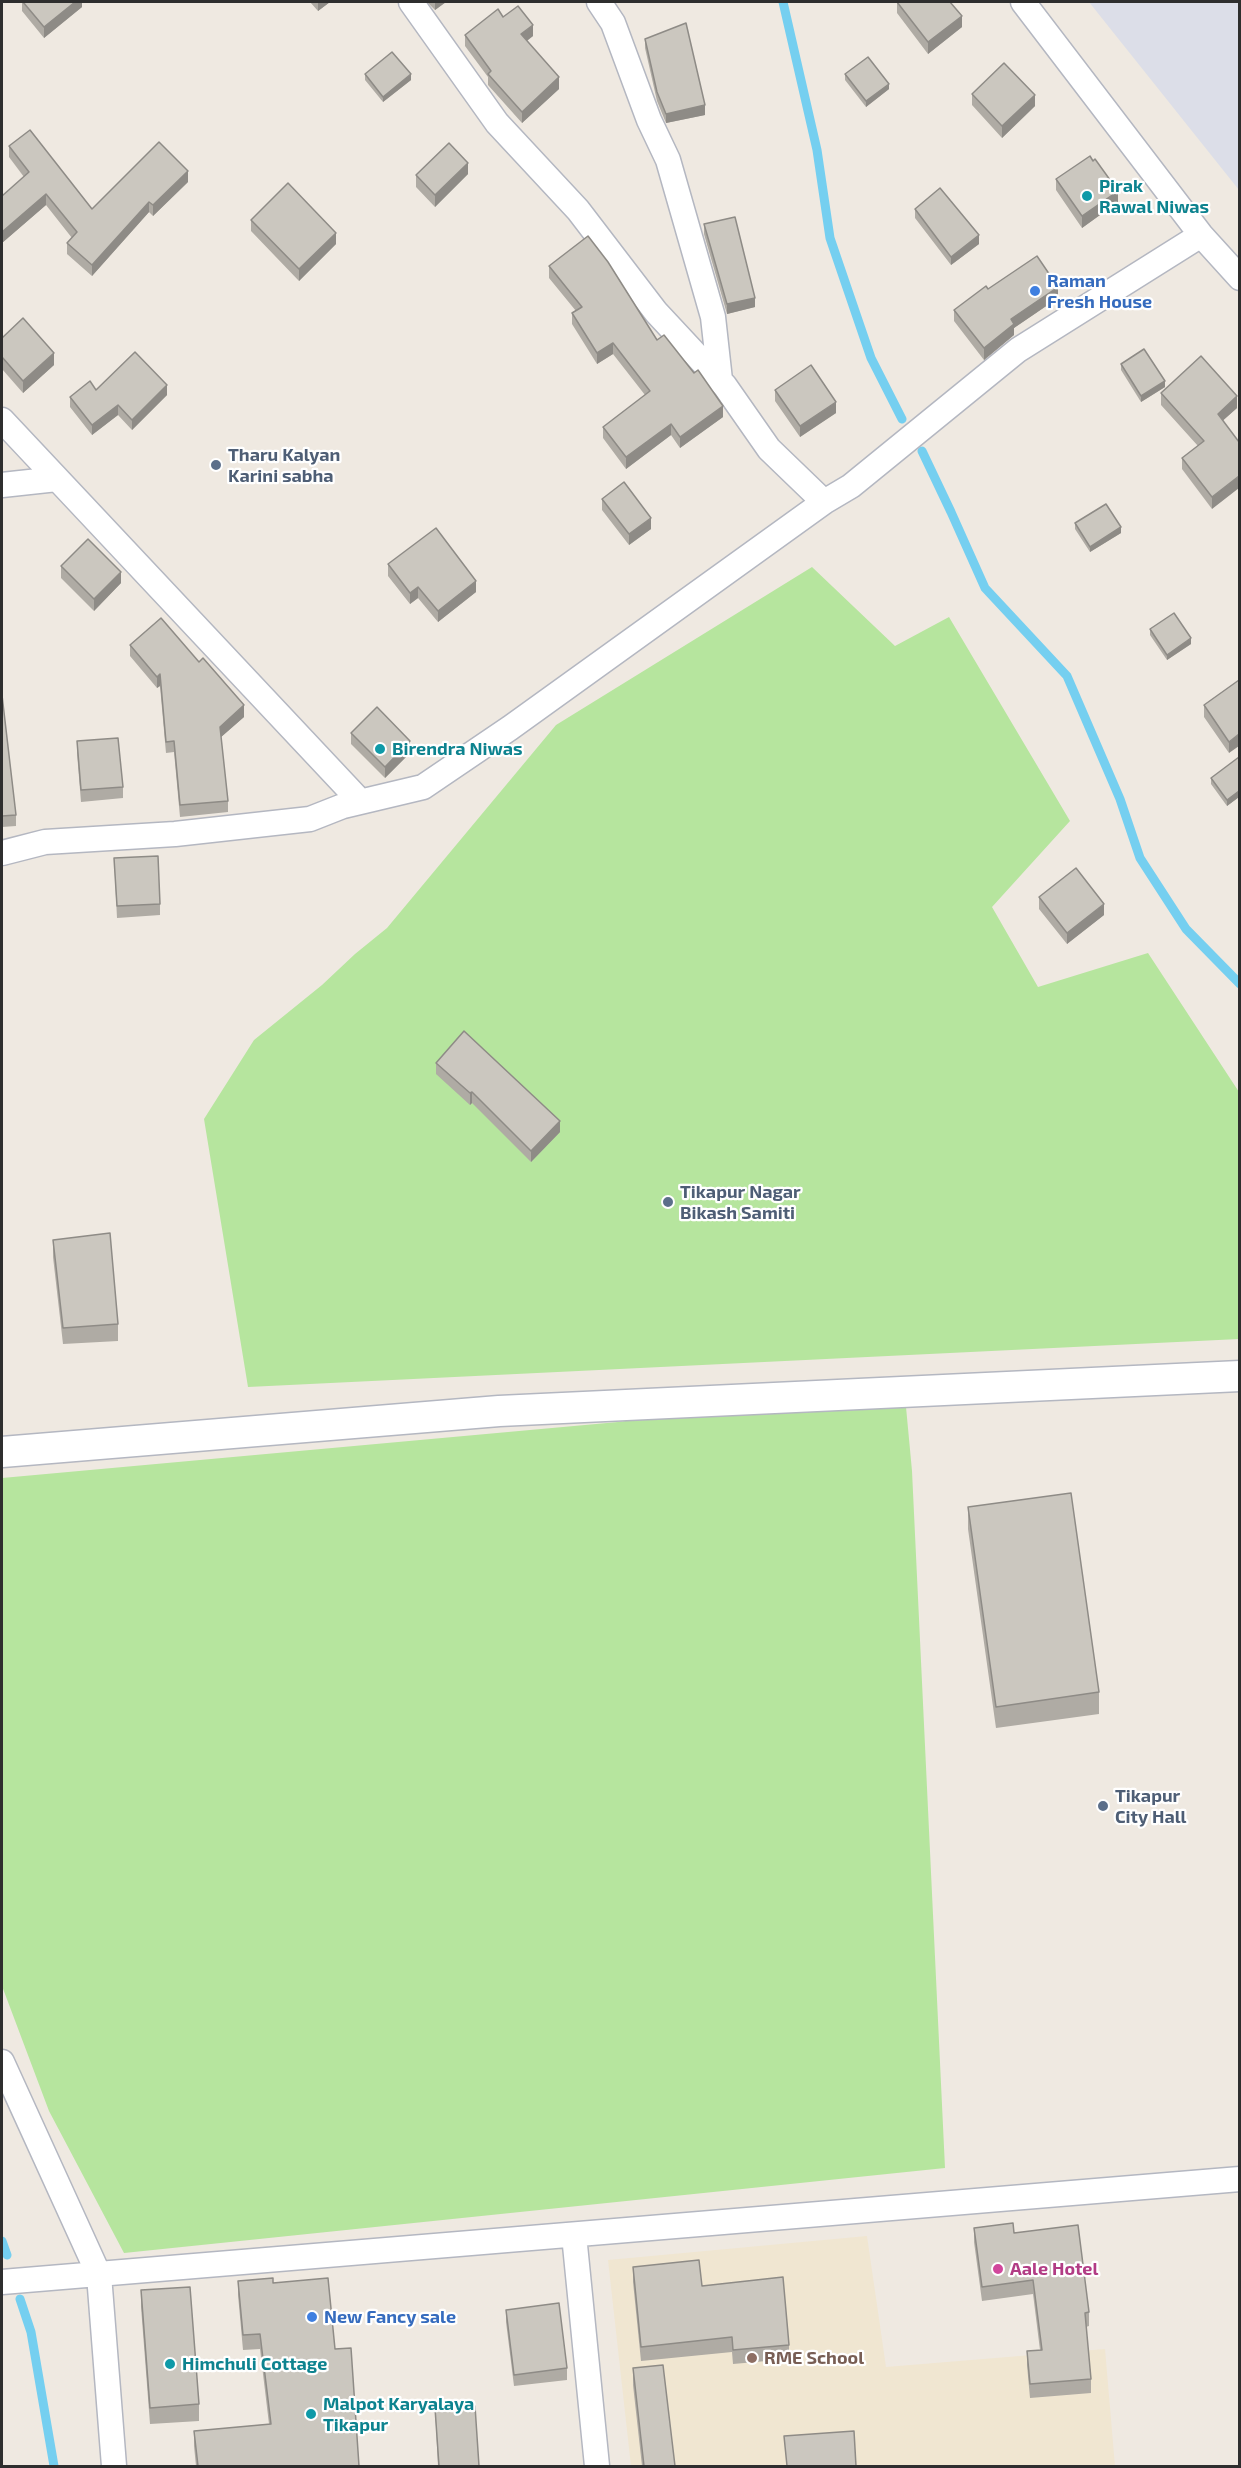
<!DOCTYPE html>
<html>
<head>
<meta charset="utf-8">
<style>
	body { margin:0 }
	#map { position:relative; width:1241px; height:2468px; overflow:hidden; background:#efe9e1; font-family:"Exo 2",sans-serif }
	canvas { display:block }
	.frame { position:absolute; inset:0; border:3px solid #2e2e2e; pointer-events:none }
</style>
</head>
<body>
<div id="map">
<canvas width="1241" height="2468"></canvas>
<div class="frame"></div>
</div>
<script>
const g = document.querySelector('canvas').getContext('2d');
g.lineJoin = 'round';
function fill(path, color) { g.fillStyle = color; g.fill(path, 'evenodd'); }
function stroke(path, color, width, dash) { g.strokeStyle = color; g.lineWidth = width; g.lineCap = dash ? 'butt' : 'round'; g.setLineDash(dash || []); g.stroke(path); }
function label(font, color, halo, rows, align = 'center') {
  g.font = font + ' "Exo 2",sans-serif'; g.lineWidth = 4.5; g.setLineDash([]); g.textBaseline = 'middle'; g.strokeStyle = halo; g.fillStyle = color; for (const [text, x, y, turn = 0] of rows) {
    g.save(); g.translate(x, y); g.rotate((+turn || 0) * Math.PI / 180); g.textAlign = isNaN(turn) ? turn : align; if (halo) g.strokeText(text, 0, 0); g.fillText(text, 0, 0); g.restore();
  }
}
fill(new Path2D(`
	M867 2236 886 2367 1105 2349 1115 2466H631L608 2260Z`), '#f0e6d1');
fill(new Path2D(`
	M1089 2H1239V190Z`), '#dcdee8');
fill(new Path2D(`
	M812 567 895 646 949 617 1070 821 992 907 1038 987 1148 953 1239 1092V1339L248 1387 204 1119 254 1040 322 985 355 954 387 928 556 725Z
	M858 1389 896 1391 906 1407 912 1471 945 2168 124 2253 49 2111 2 1986V1478L618 1422Z`), '#b6e59e');
stroke(new Path2D(`
	M783 2 817 150 830 238 871 358 902 419
	M922 451 951 512 985 588 1067 676 1120 799 1140 858 1186 929 1240 984
	M2 2241 7 2255
	M20 2299 31 2332 54 2466`), '#75cff0', 9);
const minor = new Path2D(`
	M411 2 497 123 578 210 656 312 725 386 769 449 824 502
	M599 2 613 23 649 120 668 160 713 317 720 380
	M1023 2 1201 235 1240 278
	M2 420 360 801
	M2 485 57 479
	M2 853 45 842 175 834 310 819 343 806 423 787 510 728 824 502 851 486 1018 350 1201 235
	M2 2062 99 2275 114 2466
	M574 2235 597 2466
	M2 2282 1240 2179`);
const tertiary = new Path2D(`
	M2 1452 499 1411 1240 1376`);
stroke(minor, '#b4b7c1', 27);
stroke(tertiary, '#b4b7c1', 33);
stroke(minor, '#fff', 24);
stroke(tertiary, '#fff', 30);
fill(new Path2D(`
	M22 2H82V7L44 38 22 11Z
	M310 2H330L318 11Z
	M427 2H446L435 10Z
	M897 2 962 27 928 54 897 13Z
	M503 17 533 36 527 41 559 89 522 123 488 85V77L465 46V35Z
	M645 39 705 115 666 123 657 101 645 48Z
	M365 74 411 80 383 102 365 80Z
	M845 74 889 89 866 107 845 80Z
	M972 94 1035 106 1002 138 972 105Z
	M9 146 92 209 188 182 153 216 149 212 92 276 67 254V243L72 238 46 205 2 243V196L24 177 9 157Z
	M468 174 435 207 416 187V175Z
	M1056 179 1118 202 1082 228 1056 190Z
	M915 209 979 244 951 265 915 218Z
	M251 220 336 244 299 281 251 231Z
	M704 224 755 307 727 314 704 234Z
	M549 266 657 340 723 417 680 448 671 435 626 469 603 438V427L645 395 613 354 597 364 572 324V313L576 311 549 278Z
	M988 289 1058 298 1014 328V335L984 360 954 321V310Z
	M2 338 54 365 23 393 2 369Z
	M1121 364 1165 387 1141 402 1121 370Z
	M96 390 167 395 132 430 118 415 92 435 70 407V397Z
	M775 390 836 413 800 437 775 401Z
	M1161 393 1237 408 1223 420 1212 509 1182 469V458L1198 446 1161 405Z
	M602 499 651 529 629 545 602 510Z
	M1075 523 1121 533 1090 552 1075 529Z
	M388 564 476 592 438 622 418 598 410 604 388 576Z
	M61 566 121 583 94 611 61 578Z
	M1150 629 1191 644 1167 660 1150 635Z
	M130 645 244 717 221 737 228 801V812L180 817 174 752 166 753 160 686 157 688 130 656Z
	M1239 680 1229 753 1204 717V705Z
	M2 695 16 815V826L2 827Z
	M351 733 410 753 385 778 351 744Z
	M77 741 123 787V798L81 802 77 753Z
	M1239 757V797L1227 806 1211 784V778Z
	M114 858 160 904V915L117 918Z
	M1039 897 1104 915 1067 944 1039 909Z
	M436 1063 560 1132 531 1162 472 1103 470 1105 436 1074Z
	M53 1240 118 1324V1341L63 1344 53 1257Z
	M968 1507 1099 1692V1714L996 1728 968 1529Z
	M974 2228 1014 2233 1089 2312V2326L1086 2327 1091 2379V2393L1030 2398 1027 2365V2351L1040 2350 1033 2294 982 2301 974 2242Z
	M633 2267 702 2286 789 2345V2359L733 2364 732 2352 641 2361 633 2282Z
	M238 2281 273 2283 335 2349 359 2466H196L194 2446V2431L269 2424 260 2349 243 2350 238 2295Z
	M141 2290 199 2404V2421L150 2424 141 2307Z
	M506 2310 567 2368V2380L514 2386 506 2322Z
	M633 2368 675 2466H642L633 2385Z
	M435 2408 479 2466H438Z`), '#afaba4');
fill(new Path2D(`
	M75 2H82V7L44 38V27Z
	M318 2H330L318 11Z
	M435 2H446L435 10Z
	M962 16V27L928 54V42Z
	M533 25V36L521 45V34Z
	M411 74V80L383 102V97Z
	M559 77V89L522 123V112Z
	M889 84V89L866 107V101Z
	M1035 95V106L1002 138V126Z
	M705 105V115L666 123V114Z
	M468 163V174L435 207V195Z
	M188 171V182L153 216V205Z
	M1118 191V202L1082 228V216Z
	M46 194V205L2 243V232Z
	M149 202V212L92 276V265Z
	M336 233V244L299 281V269Z
	M979 235V244L951 265V257Z
	M1058 287V298L1014 328V335L984 360V348L1011 319Z
	M755 298V307L727 314V304Z
	M613 343V354L597 364V353Z
	M54 353V365L23 393V381Z
	M1165 381V387L1141 402V396Z
	M167 385V395L132 430V420Z
	M1237 396V408L1218 425V414Z
	M836 402V413L800 437V426Z
	M118 405V415L92 435V425Z
	M723 406V417L680 448V437Z
	M671 424V435L626 469V457Z
	M1239 476V488L1212 509V497Z
	M651 518V529L629 545V534Z
	M1121 527V533L1090 552V547Z
	M121 572V583L94 611V599Z
	M476 581V592L438 622V611Z
	M418 587V598L410 604V593Z
	M1191 638V644L1167 660V655Z
	M160 674V686L157 688V677Z
	M244 705V717L220 738V727Z
	M1239 734V746L1229 753V742Z
	M410 741V753L385 778V767Z
	M1239 791V797L1227 806V800Z
	M1104 904V915L1067 944V933Z
	M472 1092V1103L470 1105V1093Z
	M560 1121V1132L531 1162V1151Z`), '#8e8b86');
const building = new Path2D(`
	M23 2H75L44 27Z
	M897 2H950L962 16 928 42Z
	M518 6 533 25 521 34 559 77 522 112 488 74 491 71 465 35 498 9 503 17Z
	M686 23 705 105 666 114 657 92 645 39Z
	M392 52 411 74 383 97 365 74Z
	M868 57 889 84 866 101 845 74Z
	M1004 63 1035 95 1002 126 972 94Z
	M30 130 92 209 159 142 188 171 153 205 149 202 92 265 67 243 77 232 46 194 2 232V196L29 172 9 146Z
	M449 143 468 163 435 195 416 175Z
	M1090 156 1093 161 1095 159 1118 191 1082 216 1056 179Z
	M288 183 336 233 299 269 251 220Z
	M940 188 979 235 951 257 915 209Z
	M735 217 755 298 727 304 704 224Z
	M588 236 608 262 657 340 664 335 694 373 698 370 723 406 680 437 671 424 626 457 603 427 650 391 613 343 597 353 572 313 582 307 549 266Z
	M1037 256 1058 287 1011 319 1014 324 984 348 954 310 986 286 988 289Z
	M23 318 54 353 23 381 2 357V338Z
	M1144 349 1165 381 1141 396 1121 364Z
	M135 352 167 385 132 420 118 405 92 425 70 397 90 381 96 390Z
	M1201 356 1237 396 1218 414 1239 442V476L1212 497 1182 458 1204 441 1161 393Z
	M811 365 836 402 800 426 775 390Z
	M624 482 651 518 629 534 602 499Z
	M1106 504 1121 527 1090 547 1075 523Z
	M436 528 476 581 438 611 418 587 410 593 388 564Z
	M88 539 121 572 94 599 61 566Z
	M1174 613 1191 638 1167 655 1150 629Z
	M161 618 199 662 203 658 244 705 220 727 228 801 180 805 174 741 166 742 160 674 157 677 130 645Z
	M1239 680V734L1229 742 1204 705Z
	M2 695 16 815 2 816Z
	M377 707 410 741 385 767 351 733Z
	M118 738 123 787 81 790 77 741Z
	M1239 757V791L1227 800 1211 778Z
	M158 856 160 904 117 906 114 858Z
	M1076 868 1104 904 1067 933 1039 897Z
	M464 1031 560 1121 531 1151 472 1092 470 1093 436 1063Z
	M110 1233 118 1324 63 1328 53 1240Z
	M1071 1493 1099 1692 996 1707 968 1507Z
	M1013 2223 1014 2233 1078 2225 1089 2312 1085 2313 1091 2379 1030 2384 1027 2351 1042 2350 1033 2280 982 2287 974 2228Z
	M699 2260 702 2286 783 2277 789 2345 733 2350 732 2337 641 2347 633 2267Z
	M273 2278V2283L328 2278 335 2349 351 2348 359 2466H198L194 2431 271 2424 260 2334 243 2335 238 2281Z
	M190 2287 199 2404 150 2408 141 2290Z
	M559 2303 567 2368 514 2375 506 2310Z
	M663 2365 675 2466H644L633 2368Z
	M475 2406 479 2466H439L435 2408Z
	M854 2431 856 2466H787L784 2436Z`);
fill(building, '#cbc7bf');
stroke(building, '#8e8b86', 1.5);
for (const [x, y, r, color] of [
	[1087,196,6,"#0f9aa8"],
	[1035,291,6,"#3f7fe0"],
	[216,465,6,"#5c6f8a"],
	[380,749,6,"#0f9aa8"],
	[668,1202,6,"#5c6f8a"],
	[1103,1806,6,"#5c6f8a"],
	[998,2269,6,"#d1479c"],
	[312,2317,6,"#3f7fe0"],
	[752,2358,6,"#8d6e63"],
	[170,2364,6,"#0f9aa8"],
	[311,2414,6,"#0f9aa8"]
]) { const dot = new Path2D(); dot.arc(x, y, r, 0, 2 * Math.PI); g.fillStyle = color; g.fill(dot); stroke(dot, '#fff', 2); }
label('bold 18px', '#0d838f', '#fff', [
	["Pirak",1099,186],
	["Rawal Niwas",1099,207],
	["Birendra Niwas",392,749],
	["Himchuli Cottage",182,2364],
	["Malpot Karyalaya",323,2404],
	["Tikapur",323,2425]
], 'left');
label('bold 18px', '#366cbe', '#fff', [
	["Raman",1047,281],
	["Fresh House",1047,302],
	["New Fancy sale",324,2317]
], 'left');
label('bold 18px', '#4e5e75', '#fff', [
	["Tharu Kalyan",228,455],
	["Karini sabha",228,476],
	["Tikapur Nagar",680,1192],
	["Bikash Samiti",680,1213],
	["Tikapur",1115,1796],
	["City Hall",1115,1817]
], 'left');
label('bold 18px', '#b23c85', '#fff', [
	["Aale Hotel",1010,2269]
], 'left');
label('bold 18px', '#785e54', '#fff', [
	["RME School",764,2358]
], 'left');
</script>
</body>
</html>
